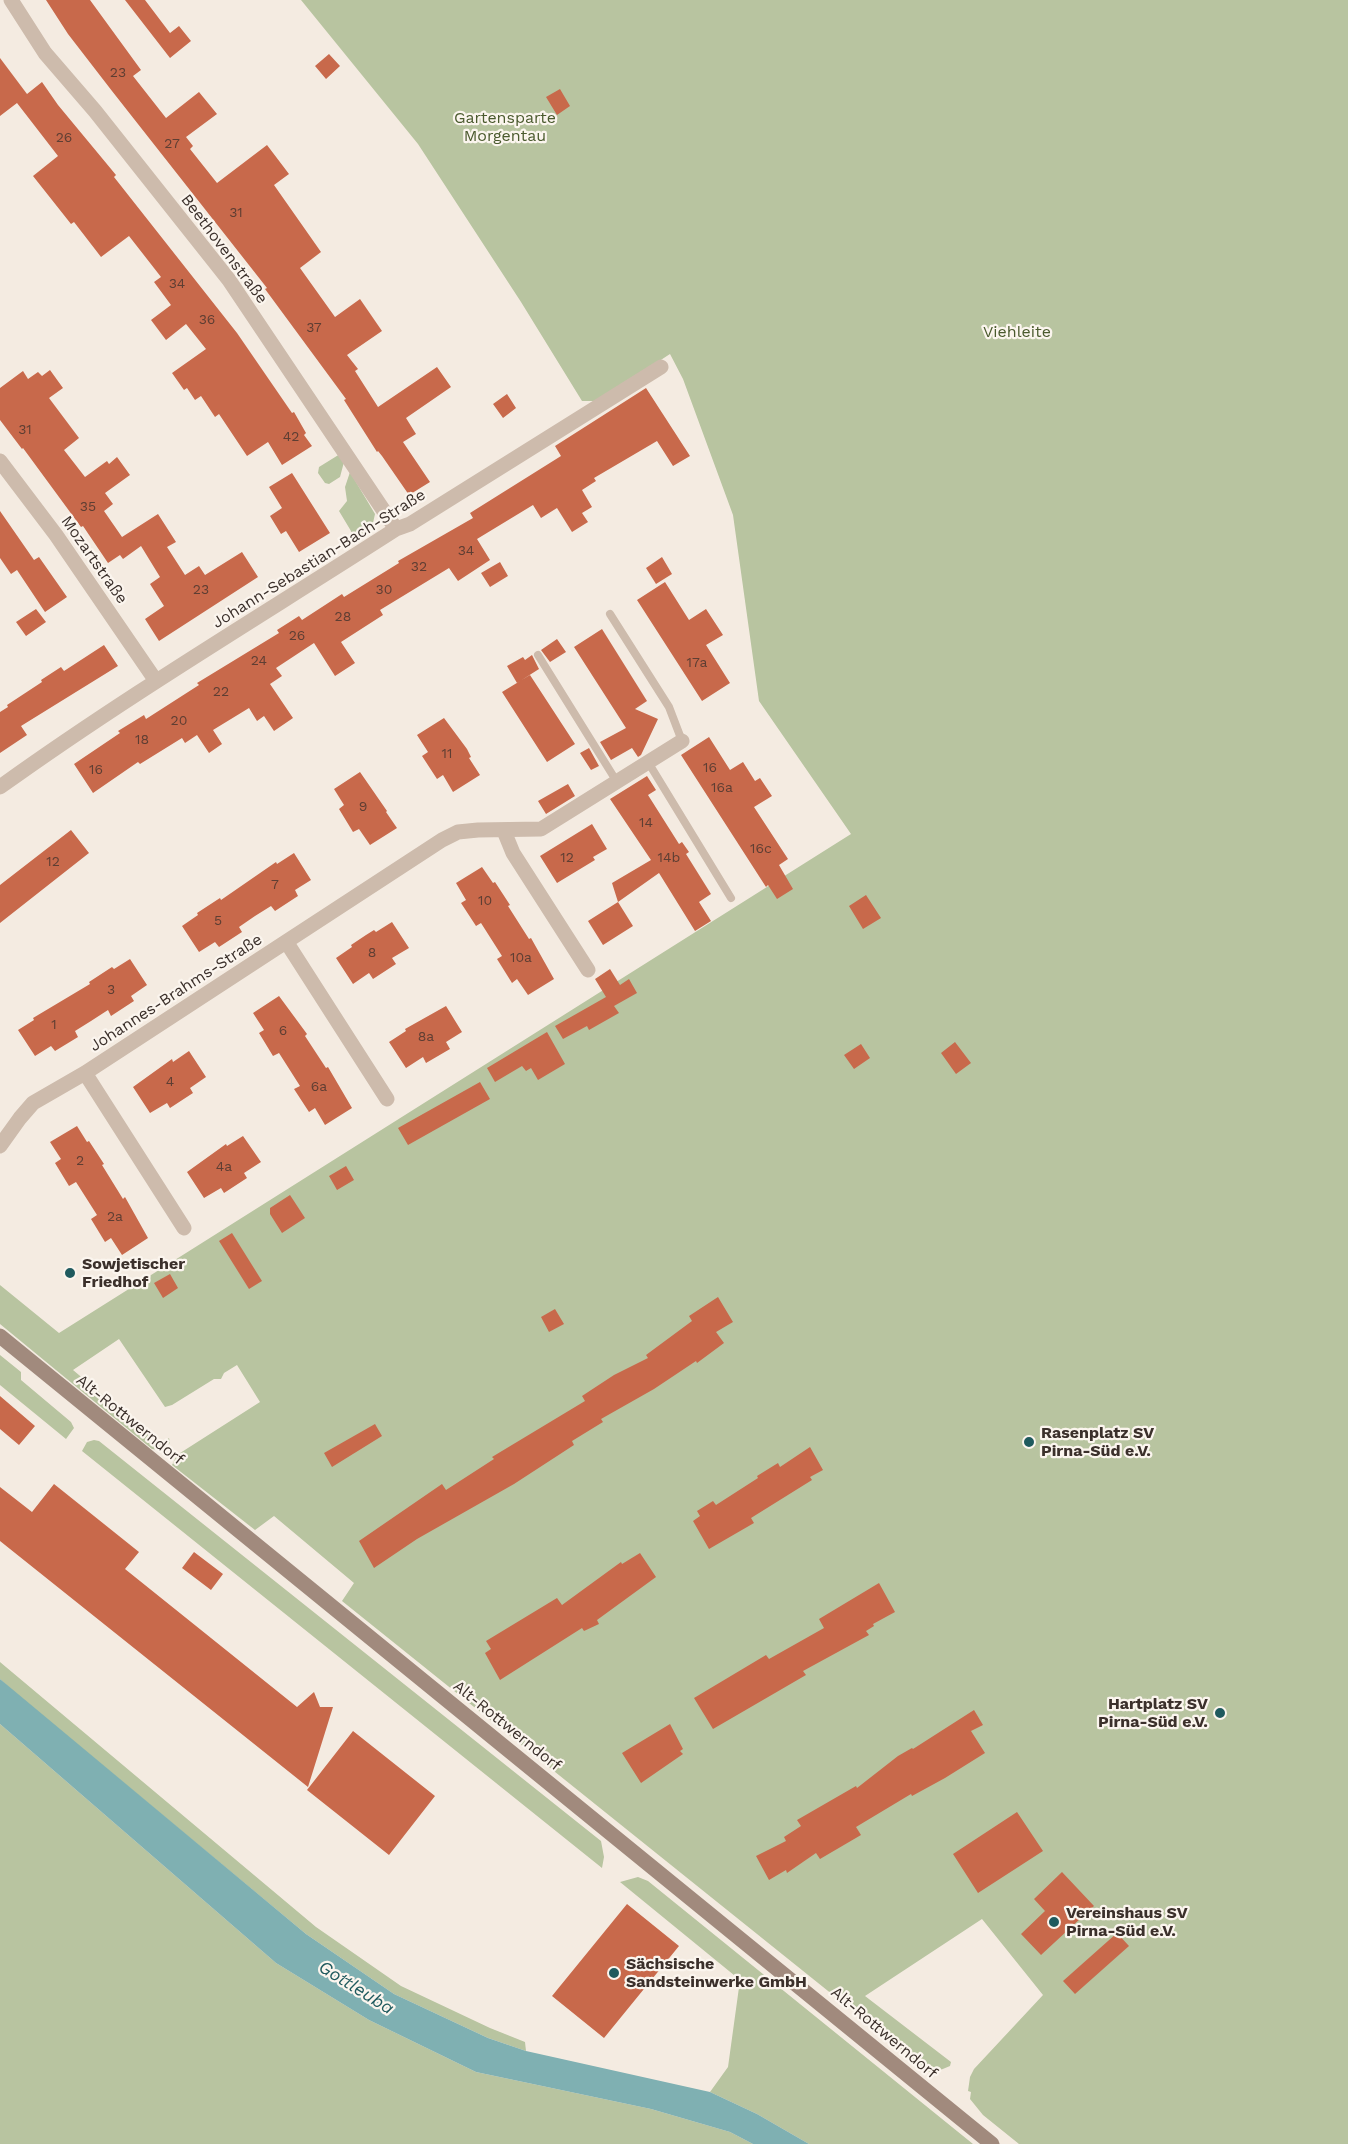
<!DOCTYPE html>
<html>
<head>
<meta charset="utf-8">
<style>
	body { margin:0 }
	canvas { display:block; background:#f4ebe1 }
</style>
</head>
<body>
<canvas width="1348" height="2144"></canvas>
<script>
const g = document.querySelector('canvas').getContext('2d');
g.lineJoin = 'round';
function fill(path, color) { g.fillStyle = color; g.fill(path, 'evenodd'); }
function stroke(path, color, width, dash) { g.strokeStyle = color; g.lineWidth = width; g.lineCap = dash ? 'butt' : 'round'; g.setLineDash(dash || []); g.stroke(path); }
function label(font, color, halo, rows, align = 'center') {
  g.font = font + ' "Work Sans",sans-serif'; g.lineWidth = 4.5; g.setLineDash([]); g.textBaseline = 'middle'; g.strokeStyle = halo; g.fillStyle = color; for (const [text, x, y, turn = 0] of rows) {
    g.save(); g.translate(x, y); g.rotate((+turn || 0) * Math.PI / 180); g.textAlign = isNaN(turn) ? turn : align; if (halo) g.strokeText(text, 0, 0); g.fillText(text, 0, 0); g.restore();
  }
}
fill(new Path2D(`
	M301 0H1348V2144H1019L983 2115 970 2099 971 2092 968 2091 970 2077 974 2069 1043 1995 982 1919 865 1996 951 2062 950 2066 938 2071 929 2072 342 1601 354 1583 274 1516 255 1530 172 1465 177 1455 260 1402 237 1365 224 1373 221 1379H214L172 1405 165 1407 119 1339 73 1370 161 1444 169 1438 170 1443 159 1450 152 1449 0 1324V1285L59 1333 851 834 759 701 733 515 683 379 670 354 598 401H582L521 302 418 144Z
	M340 454 344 462 340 477 329 484 325 483 318 473 319 467Z
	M350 472 375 514 371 532 353 542 351 531 339 511 347 501 345 487Z
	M0 1355 21 1372V1380L71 1422 74 1428 66 1439 0 1385Z
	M94 1440 99 1441 601 1841 604 1857 602 1868 82 1451 87 1442Z
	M0 1662 316 1927 401 1986 490 2028 525 2042 526 2051 488 2038 394 1994 306 1934 14 1692 0 1679Z
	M0 1724 276 1963 369 2020 476 2072 651 2109 730 2132 753 2144H0Z
	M638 1877 648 1881 973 2144H809L757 2114 710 2092 728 2067 740 1980 620 1882Z`), '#b8c4a0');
fill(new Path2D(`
	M0 1679 306 1934 394 1994 488 2038 526 2051 710 2092 757 2114 809 2144H753L730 2132 651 2109 476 2072 369 2020 276 1963 0 1724Z`), '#7fb0b2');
fill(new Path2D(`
	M46 0H90L141 70 133 76 166 118 199 92 217 114 186 137 193 146 190 149 217 183 267 145 289 174 274 185 321 252 300 268 335 317 360 299 382 331 347 355 358 369 355 371 378 407 437 367 451 387 406 418 416 434 403 442 430 482 409 495 382 456 378 451 377 452 344 400 346 399 265 289 267 288 112 91 68 34Z
	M125 0H145L170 33 179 26 191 41 170 58Z
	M329 54 340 66 326 79 315 66Z
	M0 58 27 94 42 82 58 105 116 175 114 177 237 333 292 413 294 412 306 433 304 435 312 446 282 465 268 442 247 456 219 414 215 417 201 396 195 400 187 388 184 390 172 373 206 349 186 324 166 340 151 320 171 305 154 282 161 277 129 236 101 257 74 222 71 224 33 176 58 156 17 103 0 116Z
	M560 89 570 106 557 115 546 97Z
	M50 370 63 388 49 398 79 438 64 450 85 477 107 461 109 464 117 457 130 475 105 493 113 504 104 511 122 537 158 514 176 542 167 547 185 575 199 566 205 575 242 552 258 577 159 641 145 619 164 606 150 584 160 577 141 546 123 559 120 555 108 563 83 526 81 527 23 448 22 449 0 420V388L23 371 28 379 38 372 42 376Z
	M646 388 690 456 673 466 657 441 594 478 596 481 582 490 592 507 582 513 588 522 572 532 557 508 541 518 533 505 477 539 490 560 458 581 449 568 380 610 383 615 341 642 355 663 335 676 314 643 276 668 282 676 270 684 293 718 274 731 264 716 257 721 249 708 213 730 222 744 209 753 197 735 185 743 182 738 140 764 138 762 93 793 74 764 120 733 118 731 144 715 146 719 199 685 197 683 279 633 277 630 299 616 302 620 342 594 344 597 399 563 398 561 473 518 470 513 561 456 555 446Z
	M507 394 516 408 503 418 493 404Z
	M292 473 330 533 299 552 286 531 281 534 270 516 282 508 269 487Z
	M0 511 34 560 39 557 67 597 45 612 17 570 11 574 0 558Z
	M662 557 672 574 656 584 646 568Z
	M500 562 508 576 490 587 481 573Z
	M665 582 689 620 706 609 723 635 706 645 730 683 702 701 637 600Z
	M36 609 46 622 26 636 16 622Z
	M602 629 647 701 635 709 658 719 641 755 638 757 632 748 611 760 600 742 626 728 574 647Z
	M557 639 566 652 550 662 541 650Z
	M104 645 118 666 21 726 27 735 0 753V712L8 707 7 705 42 682 41 680 61 667 64 671Z
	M532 655 539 669 517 683 507 666 523 657 525 660Z
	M530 675 575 744 547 762 502 692Z
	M444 718 467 749 471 757 469 758 480 775 453 792 443 775 437 779 422 756 428 752 417 735Z
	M709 737 730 770 743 762 755 781 760 778 772 796 754 807 788 859 779 865 793 889 777 899 768 885 766 887 681 755Z
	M589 748 599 766 591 770 580 753Z
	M360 772 387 811 386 812 397 828 370 845 359 829 353 832 339 809 344 805 334 789Z
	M647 776 656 790 648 795 679 844 682 842 689 852 686 854 711 894 699 902 711 921 695 931 659 873 618 902 612 883 651 860 610 799Z
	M568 784 575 796 546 814 538 801Z
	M592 824 607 849 593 857 595 860 557 883 540 856Z
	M71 830 89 853 0 923V885Z
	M294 853 311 880 295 890 298 896 275 911 271 906 255 916 239 927 242 932 219 947 215 942 199 952 182 926 198 915 197 913 220 898 221 900 276 862 277 864Z
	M482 867 493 883 495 882 510 905 508 906 529 939 531 938 554 979 528 995 517 979 512 983 497 959 502 956 481 923 476 926 461 903 466 900 456 883Z
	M866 895 881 918 863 929 849 906Z
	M618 902 633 926 603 945 588 921Z
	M392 922 409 948 392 958 396 964 373 979 369 973 353 984 336 958 352 947 351 945 366 935 374 930 376 932Z
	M130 959 147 985 131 996 134 1001 111 1016 108 1010 91 1021 75 1031 78 1037 55 1051 51 1046 35 1056 18 1030 34 1020 33 1018 90 984 89 982 112 967 114 969Z
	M610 969 620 985 629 979 637 993 614 1006 619 1013 589 1030 587 1026 563 1039 555 1026 606 997 595 979Z
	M279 996 307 1034 305 1036 326 1068 328 1067 352 1108 325 1125 315 1108 309 1112 294 1089 300 1086 279 1053 273 1056 259 1033 264 1030 253 1013Z
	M446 1006 462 1032 446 1042 450 1049 426 1063 423 1057 406 1068 389 1042 406 1031 405 1029Z
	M547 1032 565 1064 538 1080 531 1068 526 1071 522 1066 495 1082 487 1068Z
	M955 1042 971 1063 956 1074 941 1053Z
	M861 1044 870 1058 854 1069 844 1055Z
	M189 1051 206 1077 190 1088 193 1093 170 1108 167 1103 150 1113 133 1087 172 1059 173 1062Z
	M480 1082 490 1099 408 1145 398 1128Z
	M77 1126 87 1142 89 1141 104 1164 102 1165 123 1199 125 1197 148 1238 122 1255 111 1238 105 1242 91 1219 97 1215 76 1182 69 1186 55 1163 61 1159 50 1142Z
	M243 1136 261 1162 244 1173 247 1178 224 1193 221 1188 204 1198 187 1172 226 1144 227 1146Z
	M346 1166 354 1180 337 1190 329 1176Z
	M290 1195 305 1218 282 1233 270 1214V1208Z
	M232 1233 262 1281 249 1289 219 1241Z
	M170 1274 178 1288 163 1298 154 1283Z
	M718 1297 733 1322 716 1332 724 1343 697 1363 696 1361 654 1389 601 1419 603 1422 572 1441 574 1445 514 1484 417 1539 374 1568 359 1541 442 1484 446 1490 494 1459 492 1457 585 1401 582 1396 614 1375 648 1358 646 1355 692 1321 689 1316Z
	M555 1309 564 1324 549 1332 541 1317Z
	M0 1396 35 1426 19 1445 0 1429Z
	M375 1424 382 1436 332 1467 324 1453Z
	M810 1447 823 1470 810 1477 812 1480 751 1518 754 1523 709 1549 693 1521 700 1516 697 1511 713 1501 716 1505 758 1478 757 1476 778 1463 780 1467Z
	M54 1484 139 1552 125 1569 297 1707 314 1692 320 1707H333L308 1787 0 1541V1487L32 1512Z
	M194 1552 223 1574 211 1590 182 1568Z
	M640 1553 656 1577 597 1620 599 1624 584 1631 582 1628 500 1680 485 1653 491 1649 486 1641 557 1598 562 1605 621 1562 622 1564Z
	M879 1583 895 1612 873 1624 874 1626 866 1631 869 1635 803 1671 806 1675 713 1729 694 1698 766 1655 769 1659 824 1628 819 1619Z
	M974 1710 983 1725 971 1731 985 1753 945 1778 912 1796 911 1794 856 1827 861 1835 820 1859 816 1853 787 1873 786 1870 769 1880 756 1856 786 1841 784 1837 801 1826 797 1820 856 1786 857 1788 898 1756 912 1748 913 1749Z
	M670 1724 683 1749 680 1751 683 1754 641 1783 622 1753Z
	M353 1731 435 1796 389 1855 307 1790Z
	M1017 1812 1043 1851 978 1893 953 1854Z
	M1062 1872 1094 1906 1041 1955 1021 1934 1045 1911 1034 1899Z
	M627 1904 679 1946 604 2038 552 1996Z
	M1117 1933 1129 1946 1075 1994 1063 1981Z`), '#c8694b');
stroke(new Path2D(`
	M610 614 669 707 682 741
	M538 655 617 782
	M648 762 731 898`), '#cdbbac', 8);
stroke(new Path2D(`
	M11 0 45 53 95 111 229 280 396 529
	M0 461 56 535 156 681
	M0 787C128 695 264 614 396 529L410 524 661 367
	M504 831 513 853 588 970
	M287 943 387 1099
	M85 1073 184 1228
	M0 1146 20 1118 33 1103 85 1073 442 840 458 832 478 830 541 829 682 741`), '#cdbbac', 15);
stroke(new Path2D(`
	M0 1336 992 2144`), '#a18a7d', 15);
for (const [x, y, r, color] of [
	[70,1273,6,"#1f5a5e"],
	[1029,1442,6,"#1f5a5e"],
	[1220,1713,6,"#1f5a5e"],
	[1054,1922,6,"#1f5a5e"],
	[614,1973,6,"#1f5a5e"]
]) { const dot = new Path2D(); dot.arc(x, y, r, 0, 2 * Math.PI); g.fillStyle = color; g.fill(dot); stroke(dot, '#fbf5ee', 2); }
label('14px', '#5e3e33', null, [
	["23",118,73],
	["26",64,138],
	["27",172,144],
	["31",236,213],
	["34",177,284],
	["36",207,320],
	["37",314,328],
	["31",25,430],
	["42",291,437],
	["35",88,507],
	["34",466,551],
	["32",419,567],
	["23",201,590],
	["30",384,590],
	["28",343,617],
	["26",297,636],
	["24",259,661],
	["17a",697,663],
	["22",221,692],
	["20",179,721],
	["18",142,740],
	["11",447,754],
	["16",710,768],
	["16",96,770],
	["16a",722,788],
	["9",363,807],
	["14",646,823],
	["16c",761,849],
	["12",567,858],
	["14b",669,858],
	["12",53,862],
	["7",275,885],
	["10",485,901],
	["5",218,921],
	["8",372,953],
	["10a",521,958],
	["3",111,990],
	["1",54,1025],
	["6",283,1031],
	["8a",426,1037],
	["4",170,1082],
	["6a",319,1087],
	["2",80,1161],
	["4a",224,1167],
	["2a",115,1217]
]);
label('16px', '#4a5a2e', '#fbf5ee', [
	["Gartensparte",505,118],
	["Morgentau",505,136],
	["Viehleite",1017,332]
]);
label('16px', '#3b302b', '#fbf5ee', [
	["Beethovenstraße",224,249,53],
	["Johann-Sebastian-Bach-Straße",319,559,-32],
	["Mozartstraße",94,560,55],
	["Johannes-Brahms-Straße",176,993,-33],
	["Alt-Rottwerndorf",130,1420,39],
	["Alt-Rottwerndorf",507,1726,39],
	["Alt-Rottwerndorf",884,2033,40]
]);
label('bold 16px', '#3b302b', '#fbf5ee', [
	["Sowjetischer",82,1264],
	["Friedhof",82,1282],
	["Rasenplatz SV",1041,1433],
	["Pirna-Süd e.V.",1041,1451],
	["Hartplatz SV",1208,1704,"right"],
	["Pirna-Süd e.V.",1208,1722,"right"],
	["Vereinshaus SV",1066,1913],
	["Pirna-Süd e.V.",1066,1931],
	["Sächsische",626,1964],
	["Sandsteinwerke GmbH",626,1982]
], 'left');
label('italic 18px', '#1f5a5e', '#fbf5ee', [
	["Gottleuba",356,1988,32]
]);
</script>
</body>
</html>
